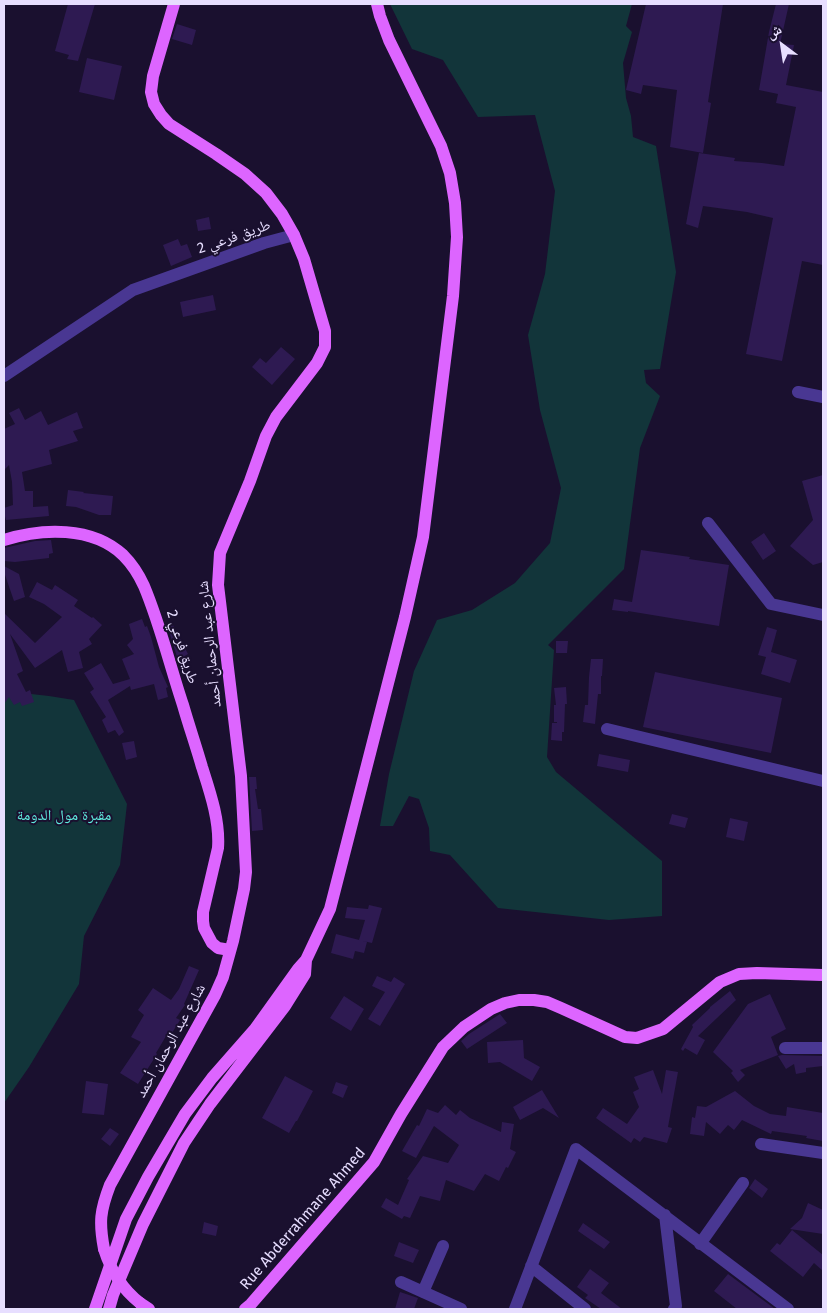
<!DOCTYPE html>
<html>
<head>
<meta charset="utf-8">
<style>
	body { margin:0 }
	#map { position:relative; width:827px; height:1313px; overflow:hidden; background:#1a102f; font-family:"Fira Sans","Noto Naskh Arabic",sans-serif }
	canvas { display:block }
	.frame { position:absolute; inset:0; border:5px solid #e7deff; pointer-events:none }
	.north { position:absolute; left:757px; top:20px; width:50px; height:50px; -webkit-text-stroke:4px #1a102f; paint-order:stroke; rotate:329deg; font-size:14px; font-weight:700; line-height:20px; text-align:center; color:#e7deff }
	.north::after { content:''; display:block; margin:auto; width:18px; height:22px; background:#e7deff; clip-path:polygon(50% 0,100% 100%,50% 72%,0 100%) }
</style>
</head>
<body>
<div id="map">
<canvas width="827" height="1313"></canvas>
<div class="frame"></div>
<div class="north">ش</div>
</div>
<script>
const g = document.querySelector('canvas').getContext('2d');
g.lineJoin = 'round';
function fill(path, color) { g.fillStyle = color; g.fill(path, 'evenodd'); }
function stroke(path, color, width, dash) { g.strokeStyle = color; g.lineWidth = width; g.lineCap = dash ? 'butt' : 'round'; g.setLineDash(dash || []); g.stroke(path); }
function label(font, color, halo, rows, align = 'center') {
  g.font = font + ' "Fira Sans","Noto Naskh Arabic",sans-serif'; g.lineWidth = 4; g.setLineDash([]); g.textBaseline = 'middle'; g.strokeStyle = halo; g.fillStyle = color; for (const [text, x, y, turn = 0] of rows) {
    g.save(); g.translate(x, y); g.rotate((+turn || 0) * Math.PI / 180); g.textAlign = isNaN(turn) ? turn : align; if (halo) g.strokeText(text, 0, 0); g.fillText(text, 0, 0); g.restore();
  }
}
fill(new Path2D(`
	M390 4H632L626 26 632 32 623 63 626 98 631 116 633 137 656 146 676 272 660 369 644 370 646 383 660 396 640 448 624 569 548 645 554 650 547 757 556 772 662 861V916L609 920 498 908 450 855 430 851 429 828 419 799 409 796 393 826H380L389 774 414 671 437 620 472 610 515 583 550 543 561 488 540 410 528 335 545 274 555 191 535 115 478 117 443 60 412 49Z
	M4 691 49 696 74 700 127 804 120 865 84 936 79 984 29 1067 4 1103Z`), '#12353a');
fill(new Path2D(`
	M68 4H95L78 61 67 59 69 55 55 51Z
	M646 4H723L708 102 711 103 703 153 670 147 677 90 643 85 641 94 626 90Z
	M776 4H789L780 44 794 45 786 85 823 92V265L802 261 782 361 746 354 773 218 747 212 703 206 698 228 686 224 699 153 735 158 734 161 762 163 784 166 796 107 776 103 778 94 759 90 769 32Z
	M177 24 196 30 192 45 172 39Z
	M87 58 122 66 114 100 79 92Z
	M209 217 211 229 198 231 196 220Z
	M178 239 181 246 187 244 192 257 171 266 163 245Z
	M213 295 216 310 183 317 180 302Z
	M281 347 295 359 272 385 252 367 260 358 266 363Z
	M19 408 25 420 41 411 48 425 77 412 83 428 73 431 78 441 49 450 52 464 22 472 25 491H33V507L48 506 49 516 6 520 4 513V508L13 505 12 482 9 465 4 470V429L15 424 9 413Z
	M823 475V562L813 565 790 546 813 520 802 481Z
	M68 490 84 492 83 493 113 496 111 515H99L76 507 66 506Z
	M764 533 776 551 763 560 751 542Z
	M51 540 53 553 49 554V558L15 562 4 561V548L35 541Z
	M641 550 690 557 689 559 729 565 719 626 628 611V612L612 610 614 599 632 602Z
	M4 566 19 574 25 597 14 601 4 572Z
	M37 582 52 590 55 585 78 600 74 606 92 618 93 617 102 625 89 639 92 644 79 652 83 668 68 672 62 650 35 668 10 634 23 671 17 674 26 692 30 690 34 702 22 706 20 702 14 705 9 697 4 704V613L35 643 62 617 44 604 29 597Z
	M142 619 145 627 147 626 151 637 159 667 168 687 166 688 168 697 158 700 154 684 131 690 130 686 108 700 124 732 119 736 115 730 108 733 102 720 106 717 90 692 94 689 84 673 101 663 113 684 130 679 122 659 134 654 127 645 133 639 129 624Z
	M173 625 188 654 178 660 168 628Z
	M767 627 777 630 771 652 797 660 790 683 761 674 766 657 758 655Z
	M556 641H568L567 653H556Z
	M591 659H603L602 676H601V694H598L595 724 583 722 585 705H588L589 677Z
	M655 672 782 698 771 753 643 727Z
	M566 687 567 704H565L564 732H562V741L551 740 552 723H557V722H554V705H556L554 688Z
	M134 741 137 757 126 760 122 743Z
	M599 754 630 760 628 772 597 766Z
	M249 777H256L257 789H255L258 809H261L263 830 252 831Z
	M672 814 688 818 685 828 669 824Z
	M730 818 748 822 744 841 726 837Z
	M369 905 382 908 372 943 359 940 365 920 345 918 347 907 368 909Z
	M336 934 367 942 364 953 355 951 353 959 331 953Z
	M189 966 199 970 184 1004 185 1005 176 1018 180 1020 172 1033 169 1031 156 1053 157 1054 138 1084 120 1073 141 1042 131 1037 144 1015 138 1010 153 988 171 1000 179 989Z
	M377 976 391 982 394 977 405 984 380 1026 368 1019 385 992 372 986Z
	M730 991 736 1000 698 1036 705 1040 697 1055 685 1048 683 1051 681 1049 693 1027 692 1025 710 1008V1007Z
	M770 994 786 1029 771 1037 778 1055 740 1070 745 1075 738 1082 731 1073 733 1071 713 1052 748 1004Z
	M344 996 364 1009 351 1031 330 1018Z
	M500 1014 507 1023 467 1049 461 1041 469 1034Z
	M523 1040 524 1058 540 1067 532 1081 500 1062 488 1063 487 1042Z
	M782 1055 823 1056V1066L806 1068V1072L796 1074 794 1064 786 1069 778 1056Z
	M653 1070 662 1094 666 1070 678 1072 668 1127 672 1128 667 1143 644 1137 640 1142 634 1138 631 1143 596 1118 603 1108 627 1124 639 1107 633 1092 639 1089 634 1077Z
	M285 1076 313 1091 297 1121H296L289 1133 262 1118Z
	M86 1081 108 1084 104 1115 82 1113Z
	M336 1082 348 1086 343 1098 332 1093Z
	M542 1090 559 1118 543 1108 520 1120 513 1107Z
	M735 1091 754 1106 770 1114 786 1116 787 1107 823 1113V1141L806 1138 807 1136 772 1131 771 1134 742 1120 734 1130 728 1125 720 1134 706 1122 704 1136 690 1134 692 1117 695 1118 697 1106 706 1107Z
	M445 1105 456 1115 460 1110 470 1118 501 1132 502 1122 514 1124 510 1149 516 1152 508 1168 506 1167 499 1181 485 1174 474 1191 446 1180 440 1201 420 1196 410 1218 404 1216 402 1219 381 1207 386 1198 398 1205 409 1180 407 1179 423 1156 448 1163 459 1145 434 1126 416 1158 402 1151 417 1125 419 1126 427 1109 438 1113Z
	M110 1128 119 1134 110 1146 101 1139Z
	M755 1179 768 1189 762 1198 749 1188Z
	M808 1203 823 1210V1234L790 1229 802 1218Z
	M204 1222 218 1226 216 1236 202 1233Z
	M583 1223 610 1242 604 1249 578 1231Z
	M792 1230 823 1255V1271L814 1263 803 1277 770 1251 777 1243 780 1245Z
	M399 1242 419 1250 413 1263 394 1256Z
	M590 1269 609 1283 601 1293 622 1309H601L585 1298 588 1295 577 1287Z
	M728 1274 775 1309H737L714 1291Z
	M400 1292 418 1298 414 1309H395Z`), '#2e1a52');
stroke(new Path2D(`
	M4 376 133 290 264 243 294 235
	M798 392 823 397
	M708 523 771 604 823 615
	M607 729 823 781
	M785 1048H823
	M761 1144 823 1153
	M665 1215 676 1306 674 1309
	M700 1244 743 1183
	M531 1266 585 1309
	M401 1282 461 1309
	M423 1292 443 1246
	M515 1309 576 1149 788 1309`), '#493792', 12);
stroke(new Path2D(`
	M4 540C42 528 92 526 123 555 132 564 139 575 144 586 160 624 170 666 183 705 189 726 196 746 202 767 210 792 220 821 218 848L203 912V921L204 928 212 943 218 948 230 950
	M104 1249C99 1222 100 1211 110 1185L215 995 223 977 233 941 244 889 246 872 241 776 218 585 220 553 250 481 266 436 276 417 317 363 325 347V331L304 259 294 235 282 214 266 193 245 174 216 154 169 124 161 115 154 104 151 92 153 76 174 4
	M140 1303 149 1309
	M95 1309 126 1219 148 1177 185 1114 212 1078 255 1029 298 969 306 960 330 909 405 617 423 537 453 296 457 237 455 203 450 173 441 146 389 40 380 16 377 4
	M109 1309 113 1295 143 1224 184 1143 210 1104 285 1006 305 974 306 960
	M245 1309 251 1304 374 1162 401 1114 443 1047 464 1027 491 1009 505 1003 519 1000H534L547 1002 561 1008 625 1037 637 1038 663 1029 720 982 739 974 757 973 823 975`), '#dd65ff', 12);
stroke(new Path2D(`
	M104 1249C111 1271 122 1289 140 1303`), '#dd65ff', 12);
label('15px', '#e7deff', '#1a102f', [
	["طريق فرعي 2",234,237,-19],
	["شارع عبد الرحمان أحمد",210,644,-96],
	["طريق فرعي 2",182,647,73],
	["شارع عبد الرحمان أحمد",171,1041,-61],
	["Rue Abderrahmane Ahmed",303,1219,-49]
]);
label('15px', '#5feadd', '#1a102f', [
	["مقبرة مول الدومة",64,816]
]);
</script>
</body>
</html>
